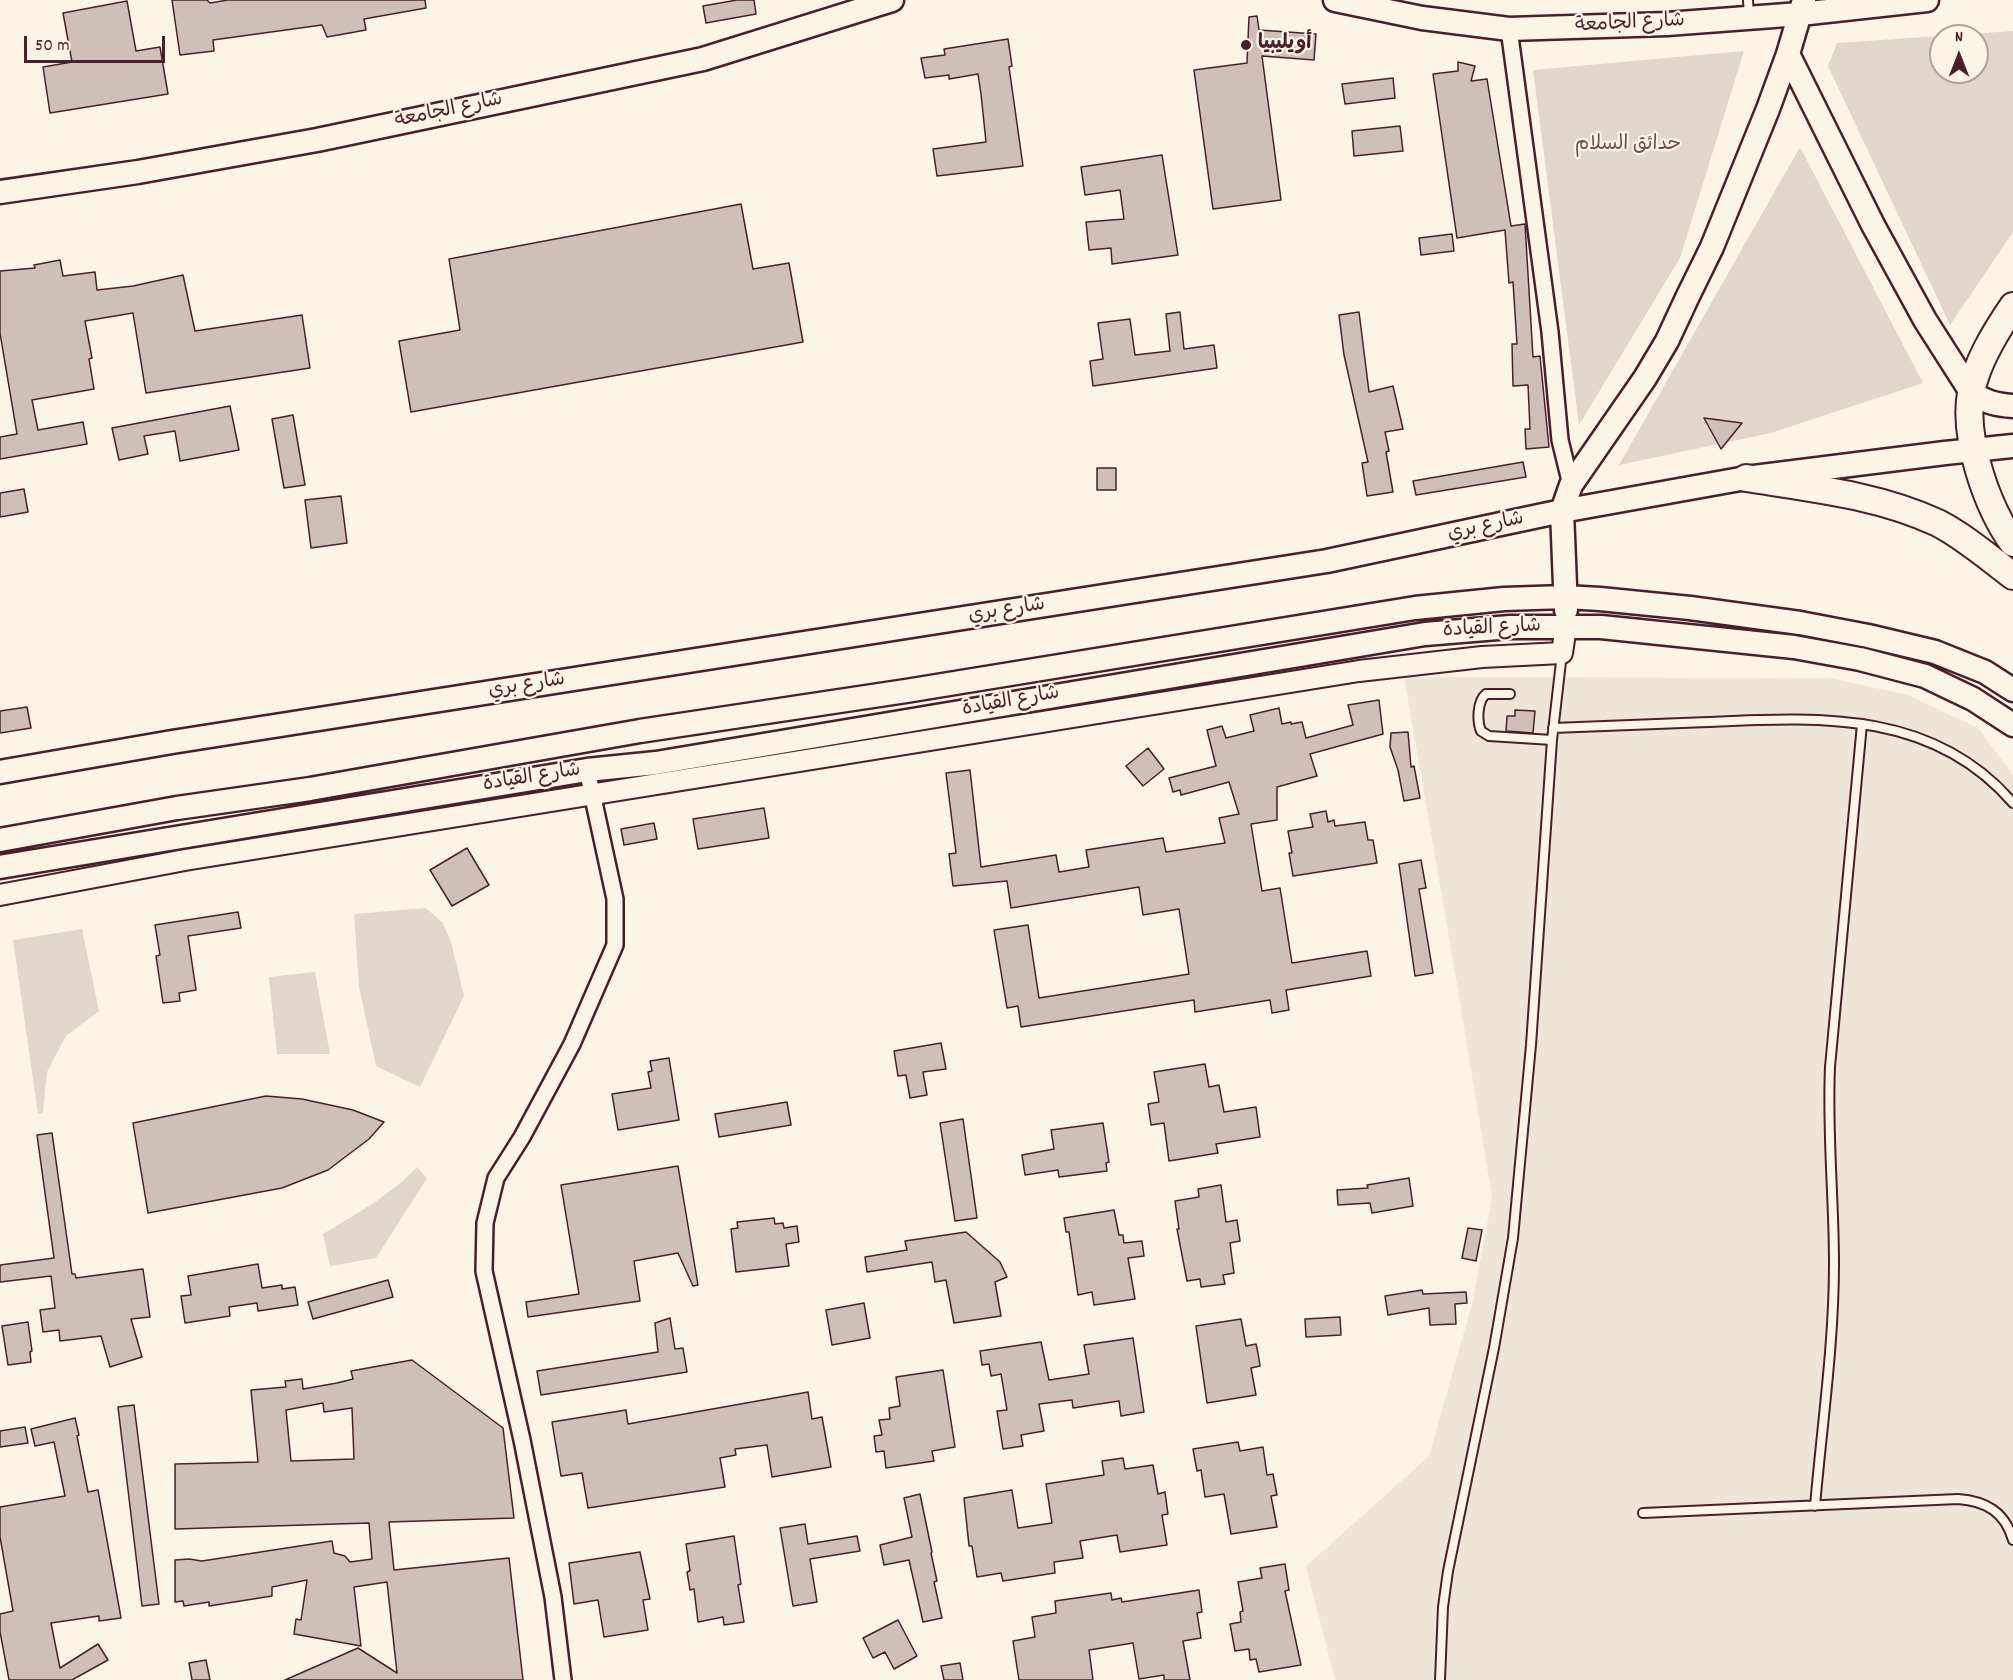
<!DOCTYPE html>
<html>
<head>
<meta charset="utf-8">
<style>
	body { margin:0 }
	#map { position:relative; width:2013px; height:1680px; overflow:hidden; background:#fcf5e5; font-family:Dekko,sans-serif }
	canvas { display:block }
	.north { position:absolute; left:1929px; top:24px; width:60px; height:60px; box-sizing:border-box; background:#fcf5e5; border:2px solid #b59f9b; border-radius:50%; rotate:0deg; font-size:16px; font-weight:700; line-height:24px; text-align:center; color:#4a1f2b }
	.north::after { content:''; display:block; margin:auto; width:21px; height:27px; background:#4a1f2b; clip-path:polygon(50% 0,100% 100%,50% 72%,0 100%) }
	.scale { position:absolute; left:24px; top:36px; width:141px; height:27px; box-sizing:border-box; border:3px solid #4a1f2b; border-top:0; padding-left:8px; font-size:18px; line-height:21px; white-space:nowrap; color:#4a1f2b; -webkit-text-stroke:4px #fcf5e5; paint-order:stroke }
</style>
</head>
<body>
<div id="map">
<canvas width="2013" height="1680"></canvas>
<div class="north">N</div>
<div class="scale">50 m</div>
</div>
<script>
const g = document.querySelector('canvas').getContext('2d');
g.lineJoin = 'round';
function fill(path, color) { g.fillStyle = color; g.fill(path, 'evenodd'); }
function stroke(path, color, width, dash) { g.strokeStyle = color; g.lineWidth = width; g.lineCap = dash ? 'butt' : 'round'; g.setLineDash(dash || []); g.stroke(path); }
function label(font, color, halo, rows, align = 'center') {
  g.font = font + ' Dekko,"Playpen Sans Arabic",sans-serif'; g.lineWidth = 4.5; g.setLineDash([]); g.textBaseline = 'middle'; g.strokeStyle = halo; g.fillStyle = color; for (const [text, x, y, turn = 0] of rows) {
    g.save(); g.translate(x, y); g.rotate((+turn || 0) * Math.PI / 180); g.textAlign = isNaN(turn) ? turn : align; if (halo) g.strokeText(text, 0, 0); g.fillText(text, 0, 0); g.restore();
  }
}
fill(new Path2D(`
	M1404 677 1830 678 1908 695 1978 728 2013 775V1680H1335L1306 1566 1429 1456 1472 1304 1492 1198 1457 984Z`), '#eee5d7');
fill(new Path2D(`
	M2013 31V232L1950 325 1828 66 1837 43ZM1941 36H1977V72H1941Z
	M1744 51 1680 258 1579 425 1533 70Z
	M1800 147 1923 383 1771 433 1619 465Z
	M426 908 443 923 451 942 464 996 420 1087 376 1066 359 987 354 914Z
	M82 929 99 1011 66 1036 47 1072 43 1112 38 1114 13 940Z
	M315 972 330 1054H277L269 977Z
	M417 1167 427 1178 376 1258 330 1266 323 1234 374 1203 403 1181Z`), '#e2d5ca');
const building = new Path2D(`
	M172 0H207L210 3 228 0H425L426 8 364 19 366 30 327 37 322 25 213 40 214 51 180 55Z
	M737 0H754L756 14 706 23 703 6Z
	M127 1 136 51 160 47 168 94 50 113 43 67 72 62 63 13Z
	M1257 16 1259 30 1316 34 1314 60 1262 56 1281 200 1213 209 1194 70 1247 63 1249 17Z
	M1008 39 1012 66 1009 67 1023 166 937 176 933 149 986 142 981 94 978 74 949 79V75L925 78 921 58 945 55 944 49Z
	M1458 62 1475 66 1471 81 1487 79 1511 226 1525 224 1533 357 1540 356 1549 447 1526 449 1525 429H1530L1528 385 1513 386 1512 344H1517L1513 282 1509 283 1505 230 1457 238 1433 74 1458 71Z
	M1393 78 1395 98 1345 104 1342 84Z
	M1400 126 1403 151 1354 156 1352 131Z
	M1162 155 1178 255 1112 264 1111 248 1089 250 1086 222 1124 219 1120 190 1085 195 1081 167Z
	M741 204 753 269 789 263 803 342 411 412 399 341 460 330 449 259Z
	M1452 234 1454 251 1421 255 1419 238Z
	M60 260 63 276 95 272 97 290 133 286 183 275 195 331 302 315 310 368 146 393 133 313 85 321 92 358 89 359 94 389 32 400 38 430 83 422 87 444 0 459V437L17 434 0 333V271L35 268 34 265Z
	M1180 312 1184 349 1214 345 1217 368 1093 386 1090 361 1103 359 1098 323 1130 319 1135 355 1170 351 1166 314Z
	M1359 312 1369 392 1393 386 1403 429 1385 432 1389 451 1386 452 1393 492 1367 496 1362 463 1368 462 1344 355 1339 315Z
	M230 406 239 450 180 461 175 431 144 436 148 454 119 460 112 428Z
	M293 415 305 485 284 488 272 419Z
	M1704 418 1742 423 1721 449Z
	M1523 462 1526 477 1416 495 1413 481Z
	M1097 468H1116V490H1097Z
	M24 489 28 512 0 517V493Z
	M341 496 347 543 311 548 305 500Z
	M1379 700 1383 734 1310 754 1317 776 1277 787V820L1251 824 1262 891 1280 888 1292 963 1367 951 1371 976 1286 990 1289 1010 1272 1013 1270 1000 1195 1012 1194 1000 1021 1027 1018 1006 1007 1008 994 930 1028 925 1039 998 1189 974 1179 909 1143 915 1139 887 1011 908 1007 881 953 886 949 854 956 853 946 773 970 770 981 867 1056 855 1059 872 1089 867 1086 850 1163 838 1166 852 1225 843 1219 818 1239 814 1229 782 1181 795 1180 790 1173 792 1169 778 1216 766 1207 730 1222 726 1226 738 1254 731 1250 715 1279 708 1282 724 1291 722V724L1302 722 1306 738 1353 725 1348 705Z
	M27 707 31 728 0 733V711Z
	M1515 710 1535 711 1533 733 1506 731 1507 716H1515Z
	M1408 732 1411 767 1414 766 1420 798 1404 801 1398 770 1390 747 1391 733Z
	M1148 748 1164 769 1143 786 1126 766Z
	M764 808 769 838 698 849 693 819Z
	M1326 811 1328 822 1334 820 1335 826 1365 822 1368 840H1373L1377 863 1293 876 1289 853H1292L1288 831 1313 827 1310 814Z
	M654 823 657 839 624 845 621 829Z
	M467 848 489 885 452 906 430 870Z
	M1421 860 1426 888 1419 889 1433 973 1415 976 1399 864Z
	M238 912 241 928 188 936 196 990 179 993 180 1001 163 1003 156 956 160 955 155 925Z
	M941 1043 946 1069 923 1072 927 1095 910 1098 906 1075 898 1076 894 1051Z
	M669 1058 679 1120 618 1130 612 1094 651 1088 648 1072 652 1071 650 1061Z
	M1205 1064 1209 1087 1219 1085 1224 1112 1256 1107 1260 1137 1216 1144 1218 1153 1169 1161 1164 1123 1151 1125 1148 1104 1159 1102 1154 1072Z
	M266 1096 302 1099 353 1110 384 1122 369 1139 328 1170 282 1188 148 1213 133 1123Z
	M787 1102 791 1125 719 1137 715 1114Z
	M963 1119 977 1218 955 1221 940 1123Z
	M1103 1123 1109 1162 1106 1163 1107 1171 1059 1177 1058 1170 1025 1175 1022 1155 1054 1149 1051 1130Z
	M52 1133 72 1274H75L76 1278 143 1269 150 1317 131 1319 142 1357 110 1367 101 1336 60 1341 59 1330 43 1332 40 1310 55 1308 51 1276 0 1282V1265L54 1258 37 1135Z
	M678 1166 698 1285 693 1286 678 1253 634 1261 640 1301 528 1317 526 1302 579 1294 561 1185Z
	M1409 1178 1413 1206 1372 1213 1370 1203 1338 1205 1337 1190 1368 1188 1367 1185Z
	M1221 1185 1226 1222 1237 1220 1240 1241 1230 1243 1234 1273 1223 1275 1225 1284 1201 1287 1200 1279 1187 1281 1177 1229H1179L1175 1201 1199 1197 1198 1189Z
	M1114 1210 1119 1235H1123L1124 1243 1142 1241 1144 1256 1128 1258 1135 1299 1094 1305 1092 1292 1078 1295 1069 1232H1066L1064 1218Z
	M774 1218 775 1224 783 1223 784 1228 797 1226 799 1242 786 1244 789 1266 736 1272 731 1229 738 1228 737 1222Z
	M1468 1228 1482 1230 1476 1261 1462 1258Z
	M966 1232 1000 1262 1007 1277 995 1282 1001 1316 954 1323 946 1280 935 1282 932 1262 867 1272 865 1257 907 1250 905 1241Z
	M258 1264 262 1288 282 1285V1289L295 1287 298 1305 258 1311 257 1303 229 1307 230 1316 185 1323 181 1296 191 1295 188 1276Z
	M388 1280 393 1297 313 1319 308 1302Z
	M1422 1290 1423 1294 1466 1292 1467 1303 1455 1304 1456 1324 1430 1325 1429 1308 1388 1315 1385 1296Z
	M864 1303 870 1338 832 1345 826 1310Z
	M1340 1317 1341 1335 1306 1337 1305 1319Z
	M670 1318 675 1349 683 1348 687 1372 541 1395 537 1371 658 1352 655 1323Z
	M1241 1319 1246 1346 1256 1344 1258 1353 1260 1366 1251 1368 1256 1395 1207 1403 1196 1326Z
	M28 1322 32 1351 30 1352 31 1362 8 1365 2 1326Z
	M1133 1338 1144 1412 1121 1416 1119 1401 1073 1408 1072 1400 1039 1404 1044 1431 1021 1435 1023 1446 1003 1449 997 1411 1007 1410 1001 1374 991 1376 989 1364 982 1365 980 1351 1041 1342 1049 1380 1089 1374 1084 1345Z
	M412 1360 503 1428 514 1518 389 1522 394 1570 509 1558 523 1680H285L358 1648 397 1673 387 1582 354 1587 361 1646 294 1634 296 1619 301 1620 307 1580 272 1587V1596L209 1606V1602L184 1606 183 1601 175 1602V1560L189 1559 202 1561 332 1541 334 1553 345 1556 350 1562 372 1559 369 1523 175 1529V1464L258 1462 251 1390 286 1387 285 1381 302 1379 303 1389 337 1383 353 1379 351 1371ZM323 1403 324 1412 352 1408 354 1459 291 1461 286 1410Z
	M943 1370 955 1447 932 1451 934 1461 886 1468 884 1451 876 1452 874 1436 882 1435 879 1420 890 1419 889 1408 900 1406 896 1377Z
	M808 1392 812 1419 822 1417 831 1467 772 1477 767 1445 735 1449 736 1455 720 1458 725 1487 588 1508 582 1473 561 1476 552 1422 626 1410 628 1424Z
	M134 1405 159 1604 142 1606 118 1407Z
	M75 1418 79 1435 77 1436 88 1492 98 1490 121 1618 99 1621V1616L51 1623 60 1668 98 1644 108 1660 72 1680H9L0 1632V1614L13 1611 0 1537V1507L65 1496 54 1442 35 1446 31 1429Z
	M25 1427 28 1443 0 1447V1431Z
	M1238 1442 1240 1451 1263 1447 1267 1475 1273 1474 1277 1495 1271 1496 1277 1527 1231 1534 1224 1494 1205 1497 1201 1470 1197 1471 1193 1449Z
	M1123 1458 1125 1469 1153 1465 1158 1494 1165 1492 1168 1514 1162 1515 1167 1545 1120 1552 1117 1535 1080 1541 1083 1558 1054 1562 1055 1573 1003 1581 1001 1573 977 1577 972 1546H969L964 1498 1012 1490 1018 1528 1052 1523 1046 1484 1104 1475 1102 1461Z
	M920 1494 932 1552 931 1553 937 1581 934 1582 942 1618 923 1622 909 1560 884 1565 880 1545 912 1537 904 1498Z
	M805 1524 808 1544 857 1536 860 1551 810 1559 817 1602 793 1606 780 1528Z
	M734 1536 741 1584 738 1585 744 1622 724 1625 723 1617 698 1622 694 1589 690 1590 687 1572 690 1571 686 1544Z
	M640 1552 650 1599 643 1600 648 1630 604 1637 598 1600 574 1604 569 1563Z
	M1285 1564 1289 1590 1285 1591 1301 1665 1259 1672 1256 1659 1250 1660 1249 1649 1235 1651 1230 1624 1241 1622 1240 1612 1243 1611 1238 1582 1262 1578 1260 1568Z
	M1199 1590 1202 1612 1197 1613 1201 1638 1183 1641 1190 1680H1164V1675L1139 1679 1133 1643 1089 1650 1093 1680H1019L1013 1641 1035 1637 1032 1617 1056 1613 1055 1601 1111 1593 1112 1600 1121 1598 1122 1602Z
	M898 1620 917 1656 894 1669 885 1652 873 1658 863 1638Z
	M206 1660 210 1680H192L189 1663Z
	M960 1663 963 1680H944L941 1666Z`);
fill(building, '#cfc0b7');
stroke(building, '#4a1f2b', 1.5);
const service = new Path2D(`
	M1748 0 1749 16
	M1510 694H1486C1477 701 1477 722 1481 731L1489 736 1552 740
	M1553 728C1605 726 1657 724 1708 722 1820 717 1933 710 2013 803
	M1815 1506C1822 1425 1834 1344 1834 1264 1834 1198 1827 1133 1830 1067L1862 724
	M1643 1513 1958 1499C1986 1501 2005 1512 2013 1540
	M1440 1680 1443 1607 1448 1571 1494 1348 1513 1238 1531 1045 1552 740 1562 653`);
const minor = new Path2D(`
	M1509 29 1550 332 1560 440 1571 485
	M563 1680 553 1597 522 1440 484 1271 485 1223 496 1178 522 1137 572 1044 615 945V899L587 770`);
const tertiary = new Path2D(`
	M0 895 185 860 1359 671 1482 657 1562 653 1566 626`);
const secondary = new Path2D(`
	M1335 0 1422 18 1509 29 1667 24 1800 14 1927 0
	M1788 54 1873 225 1925 320 1971 392C1984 402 1997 405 2013 406
	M0 192 138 172 317 140 703 59 892 0
	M1566 610 1562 511 1571 485 1645 378 1667 341 1687 298 1712 247 1768 109 1788 54 1804 0
	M0 772 172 742 1327 561 1562 511 1746 478 1945 453 2013 446
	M0 840 177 808 310 789 640 731 906 691 1415 608 1504 599 1565 597 1600 599 1690 608 1800 623 1868 636 1935 652 1985 672 2013 690
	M0 867 587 770 656 763 1425 634 1510 627H1601L1794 647 1860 659 1925 676 1973 699 2013 725`);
const primary = new Path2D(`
	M2013 306C1996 331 1976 363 1971 393 1963 438 1987 507 2013 543
	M1746 478C1810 488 1878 495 1938 523 1965 537 1989 558 2013 576`);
stroke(service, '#4a1f2b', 12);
stroke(minor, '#4a1f2b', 20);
stroke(tertiary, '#4a1f2b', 24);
stroke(secondary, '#4a1f2b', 27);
stroke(primary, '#4a1f2b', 30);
stroke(service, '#fcf5e5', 8);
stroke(minor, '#fcf5e5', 15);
stroke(tertiary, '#fcf5e5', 20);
stroke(secondary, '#fcf5e5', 22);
stroke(primary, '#fcf5e5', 26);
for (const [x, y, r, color] of [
	[1246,45,6,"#4a1f2b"]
]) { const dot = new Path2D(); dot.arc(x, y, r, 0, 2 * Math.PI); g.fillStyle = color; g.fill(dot); stroke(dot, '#fcf5e5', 2); }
label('20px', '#4a1f2b', '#fcf5e5', [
	["شارع الجامعة",1630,25,-3],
	["شارع الجامعة",449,112,-12],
	["شارع بري",1486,528,-12],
	["شارع بري",1007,612,-9],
	["شارع القيادة",1492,630,-3],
	["شارع بري",527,687,-9],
	["شارع القيادة",1011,703,-10],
	["شارع القيادة",532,779,-9]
]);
label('bold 20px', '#4a1f2b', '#fcf5e5', [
	["أويليبيا",1258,45]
], 'left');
label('20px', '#704c53', '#fcf5e5', [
	["حدائق السلام",1628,146]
]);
</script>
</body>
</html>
